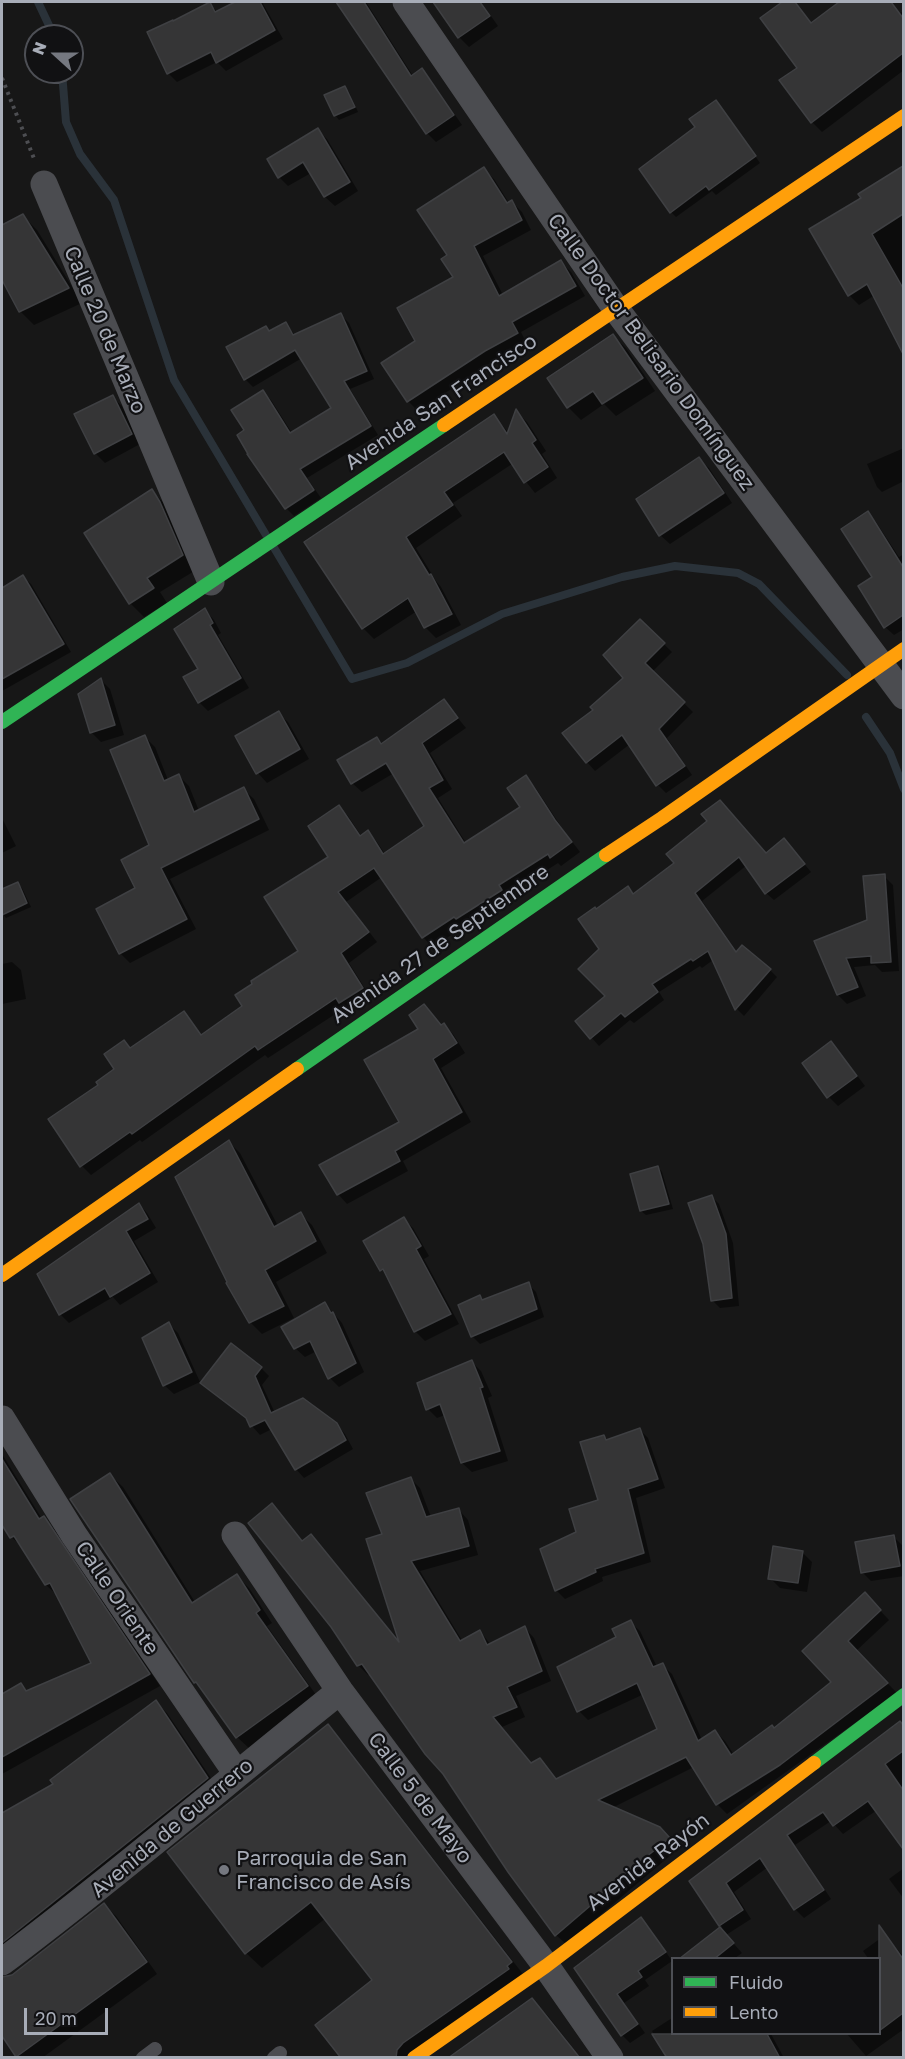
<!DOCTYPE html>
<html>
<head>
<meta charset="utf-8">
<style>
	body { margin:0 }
	#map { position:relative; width:905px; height:2059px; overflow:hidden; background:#171717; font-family:"Golos Text",sans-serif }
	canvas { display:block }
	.frame { position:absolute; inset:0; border:3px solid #a8adb8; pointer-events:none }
	.legend { position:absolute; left:671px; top:1957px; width:210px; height:78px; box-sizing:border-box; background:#111113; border:2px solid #4d4f55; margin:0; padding:8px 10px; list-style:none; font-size:18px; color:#a8adb8 }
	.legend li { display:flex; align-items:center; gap:12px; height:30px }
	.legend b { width:30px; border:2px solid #4d4f55 }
	.north { position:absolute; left:24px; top:24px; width:60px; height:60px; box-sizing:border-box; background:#111113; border:2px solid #4d4f55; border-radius:50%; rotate:291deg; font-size:16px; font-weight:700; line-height:24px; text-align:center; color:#a8adb8 }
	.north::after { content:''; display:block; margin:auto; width:21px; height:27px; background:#757880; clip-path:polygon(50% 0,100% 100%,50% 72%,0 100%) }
	.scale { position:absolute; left:24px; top:2008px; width:84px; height:27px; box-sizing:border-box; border:3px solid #a8adb8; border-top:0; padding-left:8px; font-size:18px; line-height:21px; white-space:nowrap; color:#a8adb8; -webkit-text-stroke:4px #111113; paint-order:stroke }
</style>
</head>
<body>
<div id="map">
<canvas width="905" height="2059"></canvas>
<div class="frame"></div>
<ul class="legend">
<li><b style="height:8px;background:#30b455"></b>Fluido</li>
<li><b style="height:8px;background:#ff9f0a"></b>Lento</li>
</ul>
<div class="north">N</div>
<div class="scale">20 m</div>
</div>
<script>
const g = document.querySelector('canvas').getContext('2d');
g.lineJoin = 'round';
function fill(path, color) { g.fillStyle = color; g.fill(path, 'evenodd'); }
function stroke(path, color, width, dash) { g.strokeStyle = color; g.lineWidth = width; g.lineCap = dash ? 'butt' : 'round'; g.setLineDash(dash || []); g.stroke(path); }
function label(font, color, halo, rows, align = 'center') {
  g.font = font + ' "Golos Text",sans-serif'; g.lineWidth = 4.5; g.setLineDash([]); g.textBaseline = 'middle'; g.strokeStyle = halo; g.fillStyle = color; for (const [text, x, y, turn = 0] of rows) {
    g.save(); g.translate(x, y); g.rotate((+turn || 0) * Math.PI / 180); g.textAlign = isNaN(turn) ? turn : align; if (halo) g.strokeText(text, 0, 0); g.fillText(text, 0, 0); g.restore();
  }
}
fill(new Path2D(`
	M238 2H262L283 39 226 71 217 62 177 82 168 73 209 4 218 12Z
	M338 2H366L413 76 422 70 431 80 462 125 436 142 427 133Z
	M435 2H481L498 26 469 47 459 37Z
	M785 2H795L812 24 842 2H891L900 13 904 11V70L822 132 812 122 799 68 762 18Z
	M345 88 349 92 358 112 339 120 335 115Z
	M721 108 760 163 716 195 712 191 676 217 671 212Z
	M318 130 327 139 358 191 335 206 325 197 311 173 288 186 279 177Z
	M904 167V351L875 295 859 305 849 295 863 199 860 194Z
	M484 169 494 179 509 203 512 202 522 212 531 230 483 256 503 295 561 262 571 272 585 296 521 332 527 344 495 360 418 411 408 401 417 342 455 277 449 255Z
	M23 216 37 230 82 303 34 325 20 311 2 277V226Z
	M341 315 349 323 374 379 350 389 378 435 307 478 321 498 294 516 286 508 249 455 246 431 263 392 271 400 292 433 333 408 302 358 253 387 245 379 266 327 271 332 285 324 296 336Z
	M613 336 626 348 655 391 616 416 604 404 581 420 568 407 549 379Z
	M112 397 122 406 140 444 105 463 95 453Z
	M517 412 527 422 546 451 542 454 557 478 535 493 512 464 453 503 462 516 416 548 436 581 441 587 461 625 436 638 425 627 417 611 374 639 363 628 306 542 494 416 509 433Z
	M904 448V481L882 492 877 487 867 464Z
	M699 459 709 468 732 503 670 544 660 535Z
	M152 491 166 505 196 570 160 592 167 603 144 617 130 603Z
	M868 513 876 522 899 557 904 554V629L894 635 885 627 874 578Z
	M23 577 31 584 71 652 2 691V589Z
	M205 610 214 620 221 633 218 635 249 688 208 711 199 702Z
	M640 621 672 652 652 672 693 712 667 738 692 775 666 793 658 785 630 744 595 771 587 762 595 710 625 678Z
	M101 680 110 689 124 735 101 742 91 732Z
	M444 701 466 728 430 753 452 789 438 798 466 843 522 808 526 777 535 787 564 831 580 852 561 866 558 863 508 895 510 899 432 947 423 937 382 877 346 902 377 942 349 963 371 998 350 1011 346 1007 268 1058 265 1055 142 1142 140 1140 91 1175 82 1166 100 1085 116 1069 124 1042 131 1049 184 1013 203 1036 244 1006 300 951 330 857 339 807 348 816 362 837 368 832 377 842 385 854 427 826 394 773 362 792 352 783 377 739 382 744Z
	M278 713 288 722 309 759 267 783 258 773 237 737Z
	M145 737 155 747 168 780 179 776 189 786 199 811 243 789 254 799 269 830 170 879 196 929 130 963 120 953 137 888 151 846Z
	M2 818 16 846 2 853Z
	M791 848 811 872 774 900 766 893 747 865 702 901 737 952 770 970 777 977 744 1016 737 1009 713 960 702 968 700 966 659 992 664 1000 634 1023 630 1020 599 1046 578 1022 607 996 596 910 628 888 635 895 676 864 668 854H766Z
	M884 876 893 885 899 971 882 972 875 965 854 967 866 996 847 1004 838 995 816 942 869 921Z
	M17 883 22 888 31 907 6 918 2 913V891Z
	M12 962 21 970 26 999 2 1004V964Z
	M424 1006 442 1026 444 1025 453 1034 465 1053 441 1068 471 1122 403 1161 408 1171 347 1204 338 1194 401 1123Z
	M831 1043 840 1053 865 1086 838 1106 829 1097 804 1063Z
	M229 1142 240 1153 278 1226 300 1214 312 1225 327 1253 276 1282 294 1318 262 1334 250 1322Z
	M658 1167 662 1172 673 1209 646 1215 641 1211Z
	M711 1196 719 1204 733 1243 739 1306 720 1308 713 1301Z
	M139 1204 147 1213 156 1228 134 1241 158 1282 120 1305 113 1297 69 1323 60 1314Z
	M404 1219 413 1228 429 1256 424 1259 459 1324 425 1341 415 1331 388 1275 379 1266Z
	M528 1284 536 1292 544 1317 480 1344 472 1336 480 1296 484 1301Z
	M325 1304 342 1323 364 1372 339 1387 330 1378 317 1351 305 1357 295 1348Z
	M169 1324 178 1333 200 1382 174 1394 164 1385Z
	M472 1362 481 1371 492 1396 488 1398 508 1461 472 1472 462 1463 445 1415 437 1418 428 1409Z
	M261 1368 269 1376 262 1385 275 1413 336 1424 345 1434 353 1449 304 1478 296 1469 272 1429 260 1435 252 1426 249 1420 202 1383Z
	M640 1430 648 1438 665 1488 636 1498 651 1562 602 1577 603 1581 565 1599 556 1590 542 1550 578 1533 600 1501 604 1436 608 1440Z
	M2 1454 42 1519 43 1518 55 1529 160 1686 2 1774V1691L3 1695 21 1685 28 1692 93 1663 58 1596 46 1585 24 1548 11 1537 2 1522Z
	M110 1475 123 1487 195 1602 237 1576 249 1588 272 1623 267 1626 319 1699 250 1749 237 1737 204 1691 195 1682Z
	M410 1478 420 1488 431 1517 459 1510 468 1520 478 1555 420 1571 463 1642 480 1631 491 1645 525 1628 534 1638 551 1681 516 1696 525 1717 502 1727 531 1764 539 1760 557 1780 659 1729 644 1694 588 1720 579 1711 618 1638 630 1622 640 1631 657 1667 662 1665 672 1674 702 1740 715 1731 725 1741 734 1755 774 1729 833 1682 804 1651 874 1604 889 1620 856 1651 897 1693 727 1814 717 1804 694 1767 612 1808 659 1829 678 1849 566 1944 556 1935 444 1773 370 1674 368 1675 358 1665 272 1505 303 1542 320 1545 402 1645 383 1535Z
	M894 1537 903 1546 904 1576 871 1581 862 1572Z
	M803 1553 812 1562 807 1592 780 1588 770 1578Z
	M156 1702 167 1713 219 1790 2 1964V1814L55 1785Z
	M904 1721V1830L897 1835 877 1810 843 1834 831 1821 795 1845 831 1899 804 1918 795 1909 768 1867 734 1892 751 1919 726 1935 742 1953 735 1958H695L690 1952 722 1927 692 1881Z
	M328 1726 343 1742 526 1978 419 2058H343L374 1980 326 1918 262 1968 246 1953Z
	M904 1868V1899L889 1879Z
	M104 1905 116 1916 157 1974 42 2058H19L2 2033V1979L12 1976Z
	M641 1919 649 1927 672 1961 645 1980 649 1986 624 2003 645 2033 630 2043 622 2035 576 1969Z
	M885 1935 904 1957V2029L866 2056 847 2034H880V1958H868L863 1951Z
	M532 2000 548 2016 581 2058H450Z
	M672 2018V2034H771L784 2058H668L652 2031Z`), '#0007');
stroke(new Path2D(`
	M38 2 54 36
	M62 72 66 122 80 154 114 200 174 380 266 535
	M273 546 352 679 407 663 502 614 622 577 675 566 738 573 759 584 847 675
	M866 717 890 753 904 789`), '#2a3239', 8);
const building = new Path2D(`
	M210 2 215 12 235 2H260L275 30 216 63 211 52 167 74 147 32 173 20V21Z
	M336 2H364L411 76 422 68 454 115 426 134Z
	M433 2H480L490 16 458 38Z
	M782 2H795L811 23 839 2H891L903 18V53L811 123 779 80 797 68 760 18Z
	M345 86 355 107 334 116 324 95Z
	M716 100 756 156 709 190 706 186 670 213 639 169 695 127 689 119Z
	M318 128 350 182 324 197 303 162 278 178 267 159Z
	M903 166V214L872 234 903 288V354L867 284 848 296 809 229 861 198 858 194Z
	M484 167 507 203 512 200 522 220 474 246 499 296 561 260 576 286 512 322 518 333 485 351 407 402 381 363 415 341 397 308 453 277 441 259 447 255 417 210Z
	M23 214 69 288 19 312 2 280V225Z
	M341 313 367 371 344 381 371 426 300 469 314 490 285 509 247 454H248L237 435 244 430 231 410 263 390 290 433 331 408 295 350 244 380 226 347 266 326 269 331 286 322 293 335Z
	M613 334 643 378 602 404 593 391 567 408 547 378Z
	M113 395 132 434 94 454 74 414Z
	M516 409 536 440 532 443 548 467 524 483 504 452 444 492 453 505 406 537 429 575 431 574 452 614 424 628 408 598 362 629 304 542 494 414 507 434Z
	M699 457 724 493 659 536 636 499Z
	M152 489 160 502 183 555 147 578 154 588 129 604 84 533Z
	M868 511 903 567V615L884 628 858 586 872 577 841 529Z
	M23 575 64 644 2 679V588Z
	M205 608 213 623 210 625 241 678 198 703 183 677 198 669 174 629Z
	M640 619 665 643 645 663 685 702 659 729 685 766 656 786 622 735 586 763 562 733 593 710 590 707 623 678 603 655Z
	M101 678 115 725 90 733 78 694Z
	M444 699 458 718 422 743 443 780 429 788 464 843 520 807 507 788 526 775 555 820 572 842 550 858 548 854 499 885 502 890 456 919 454 917 422 938 374 868 338 892 369 932 341 953 363 988 339 1003 336 998 258 1050 255 1046 132 1134 130 1132 80 1167 48 1119 98 1085 96 1082 114 1069 104 1054 124 1040 130 1048 184 1011 201 1035 242 1006 235 995 252 984 251 981 298 951 264 897 328 857 308 826 339 805 360 836 368 830 383 854 424 826 386 763 351 784 337 760 377 737 381 744Z
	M279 711 300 749 256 774 235 736Z
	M145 735 164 781 179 774 194 812 244 787 259 819 161 868 187 919 119 954 96 909 135 888 121 860 149 845 110 750Z
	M720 800 766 853 784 838 805 864 765 894 739 857 695 893 736 952 742 945 771 969 735 1010 708 951 693 961 691 959 652 984 658 992 625 1017 621 1013 590 1039 575 1021 605 996 578 969 599 949 578 919 595 907 596 909 628 886 633 894 674 863 666 854 707 821 701 814Z
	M885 874 891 962 871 963V956L846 958 858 987 837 995 814 941 867 920 863 876Z
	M18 882 27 903 2 915V889Z
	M424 1004 441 1025 444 1023 457 1043 433 1059 462 1112 395 1151 400 1161 337 1195 319 1165 399 1122 364 1060 418 1029 409 1015Z
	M831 1041 857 1076 827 1098 802 1063Z
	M229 1140 274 1227 301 1212 316 1241 265 1270 284 1306 249 1323 226 1283 227 1282 175 1177Z
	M658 1166 669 1204 640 1211 630 1174Z
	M712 1195 726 1234 732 1298 711 1301 703 1244 688 1203Z
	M139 1203 148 1219 126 1231 150 1273 110 1297 105 1288 59 1315 37 1274Z
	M404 1217 421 1246 416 1249 451 1314 414 1332 383 1269 380 1271 363 1241Z
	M529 1282 537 1309 471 1337 458 1305 480 1295 482 1300Z
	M325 1302 331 1313 333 1312 356 1363 328 1379 310 1341 294 1349 281 1327Z
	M169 1322 192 1372 163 1386 142 1338Z
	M231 1343 262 1367 255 1376 271 1413 303 1398 337 1423 346 1440 295 1470 265 1420 250 1427 246 1418 200 1383Z
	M472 1360 483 1387 480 1388 500 1451 461 1463 440 1404 426 1410 417 1383Z
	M640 1428 658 1479 628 1489 644 1553 595 1569 596 1572 555 1591 540 1549 576 1532 569 1509 598 1500 580 1442 604 1435 606 1440Z
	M2 1459 39 1519 44 1516 150 1674 2 1757V1694L21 1683 26 1691 91 1663 50 1583 45 1585 14 1536 10 1538 2 1525Z
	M110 1473 192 1603 237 1574 260 1610 256 1613 308 1686 236 1738 196 1682 194 1683 70 1499Z
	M411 1477 426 1517 459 1508 469 1546 411 1561 460 1641 480 1630 487 1645 525 1626 542 1671 507 1687 517 1707 493 1717 531 1763 540 1758 556 1779 657 1729 637 1683 577 1712 557 1667 616 1637 612 1629 631 1620 653 1667 663 1663 698 1741 715 1730 731 1755 772 1725 774 1728 831 1682 802 1651 865 1592 881 1610 848 1641 888 1683 780 1765 716 1805 686 1757 598 1800 660 1827 670 1838 617 1880 618 1882 555 1936 508 1872 443 1774 425 1754 362 1664 357 1666 331 1627 248 1523 272 1503 302 1541 311 1534 399 1642 366 1539 382 1534 366 1493Z
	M894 1535 900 1566 861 1573 855 1542Z
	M773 1546 803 1551 798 1583 768 1579Z
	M156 1700 208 1778 2 1943V1813L53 1784 50 1780Z
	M900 1721 903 1725V1751L885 1764 903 1790V1849L868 1801 833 1826 823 1812 787 1835 824 1890 794 1910 760 1858 726 1883 743 1910 719 1926 689 1881Z
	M328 1724 512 1962 507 1966 509 1969 403 2043 397 2050 396 2058H341L315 2025 372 1980 311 1902 245 1954 167 1852Z
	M104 1903 147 1962 16 2057 2 2036V1977L12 1975Z
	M641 1917 666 1952 638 1971 642 1977 617 1994 638 2024 621 2036 574 1968Z
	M879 1925 903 1959V2013L879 2031Z
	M720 1927 734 1943 714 1959H679Z
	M532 1998 580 2058H448Z
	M652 2034H767L780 2058H667Z`);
fill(building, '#353536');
stroke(building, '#3f4043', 1.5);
stroke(new Path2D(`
	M2 78 35 161`), '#4d4e52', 4, [3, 4.5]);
stroke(new Path2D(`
	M143 2058 155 2049
	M274 2058 280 2053`), '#4b4c50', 14);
stroke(new Path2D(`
	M406 2 616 309 904 696
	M44 184 211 582
	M2 1419 74 1535 237 1774
	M235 1535 340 1691 546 1966 610 2058
	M2 1962C117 1876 227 1781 340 1691`), '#4b4c50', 27);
stroke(new Path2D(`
	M2 722 444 425
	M297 1069 606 855
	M814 1763 904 1695`), '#30b455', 14);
stroke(new Path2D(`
	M444 425 904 116
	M606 855 662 818 904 649
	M2 1275 297 1069
	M414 2058 546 1966 814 1763`), '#ff9f0a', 14);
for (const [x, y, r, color] of [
	[224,1870,6,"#757880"]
]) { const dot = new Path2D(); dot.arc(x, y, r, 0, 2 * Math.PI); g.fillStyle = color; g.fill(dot); stroke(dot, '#111113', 2); }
label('21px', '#a8adb8', '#111113', [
	["Calle 20 de Marzo",105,330,67],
	["Calle Doctor Belisario Domínguez",651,352,54],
	["Avenida San Francisco",441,402,-34],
	["Avenida 27 de Septiembre",440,944,-35],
	["Calle Oriente",117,1598,56],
	["Calle 5 de Mayo",420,1798,53],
	["Avenida de Guerrero",172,1828,-40],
	["Avenida Rayón",648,1862,-37]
]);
label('21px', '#a8adb8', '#111113', [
	["Parroquia de San",236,1858],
	["Francisco de Asís",236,1882]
], 'left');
</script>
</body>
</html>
